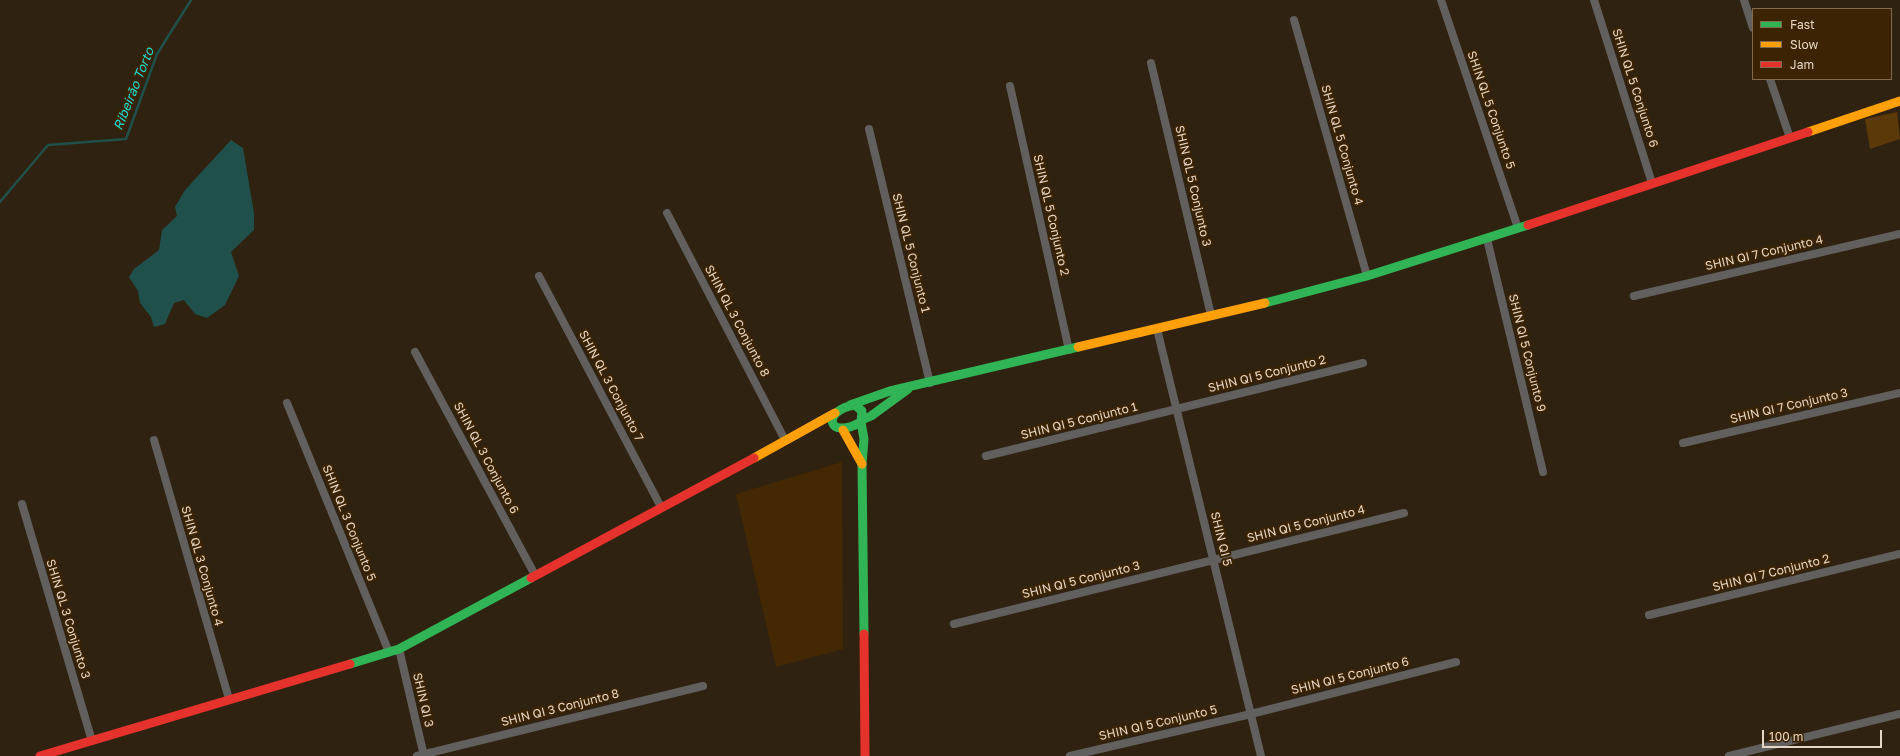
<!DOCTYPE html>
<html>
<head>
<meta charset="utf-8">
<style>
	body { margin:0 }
	#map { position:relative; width:1900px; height:756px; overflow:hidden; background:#2f2210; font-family:"Golos Text",sans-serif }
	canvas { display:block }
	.legend { position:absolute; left:1752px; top:8px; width:140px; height:72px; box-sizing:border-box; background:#3c2303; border:1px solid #806b51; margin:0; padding:5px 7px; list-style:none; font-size:12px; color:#e6d6c5 }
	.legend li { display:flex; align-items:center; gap:8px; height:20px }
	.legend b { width:20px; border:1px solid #806b51 }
	.scale { position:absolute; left:1762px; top:730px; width:120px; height:18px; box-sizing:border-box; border:2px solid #e6d6c5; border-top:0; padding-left:5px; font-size:12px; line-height:14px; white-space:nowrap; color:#e6d6c5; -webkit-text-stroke:3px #3c2303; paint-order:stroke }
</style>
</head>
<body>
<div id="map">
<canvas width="1900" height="756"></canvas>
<ul class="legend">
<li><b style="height:5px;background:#30b455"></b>Fast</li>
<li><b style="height:5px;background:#ff9f0a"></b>Slow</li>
<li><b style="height:5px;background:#e5322d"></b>Jam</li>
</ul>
<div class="scale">100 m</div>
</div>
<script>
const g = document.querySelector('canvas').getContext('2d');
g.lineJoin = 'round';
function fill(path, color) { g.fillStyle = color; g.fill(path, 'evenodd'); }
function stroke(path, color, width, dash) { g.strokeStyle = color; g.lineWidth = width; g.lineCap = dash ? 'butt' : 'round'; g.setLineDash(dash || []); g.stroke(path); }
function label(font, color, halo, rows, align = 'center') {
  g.font = font + ' "Golos Text",sans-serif'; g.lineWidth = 4; g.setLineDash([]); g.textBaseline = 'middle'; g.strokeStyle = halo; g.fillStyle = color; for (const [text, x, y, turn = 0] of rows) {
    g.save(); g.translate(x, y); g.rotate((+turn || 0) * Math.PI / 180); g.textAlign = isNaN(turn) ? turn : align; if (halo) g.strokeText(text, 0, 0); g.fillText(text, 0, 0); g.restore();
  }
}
fill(new Path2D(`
	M842 462 843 649 776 667 736 494Z`), '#442803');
fill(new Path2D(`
	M1897 112 1900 139 1870 149 1865 119Z`), '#5c3909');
fill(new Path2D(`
	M231 140 243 148 254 213V230L231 252 239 276 225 305 207 318 195 314 184 300 174 303 165 324 154 327 151 317 140 303 138 291 129 277 134 269 159 250 162 230 177 216 175 207 185 190Z`), '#20504b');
stroke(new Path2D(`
	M0 202 48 145 126 139 157 54 191 0`), '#20504b', 2.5);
stroke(new Path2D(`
	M1441 0 1518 228
	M1594 0 1652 183
	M1744 0 1753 28
	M1294 20 1367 276
	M1151 63 1211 315
	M1770 79 1790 138
	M1010 86 1069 350
	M869 129 930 383
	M667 213 785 440
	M1487 239 1543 472
	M539 276 661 507
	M1634 296 1900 234
	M1157 329 1261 756
	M415 352 535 575
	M287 403 389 652
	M154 440 229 699
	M1683 443 1900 393
	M986 456 1363 363
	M22 504 92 741
	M1649 615 1900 554
	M954 624 1404 513
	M399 649 424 756
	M417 756 703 686
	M1070 756 1251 714 1456 662
	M1729 756 1900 714`), '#61605f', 8);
stroke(new Path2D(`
	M1265 303 1367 276 1528 225
	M850 405 890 391 1078 347
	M862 420 871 416 908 389
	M861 422C827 441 821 410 855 405L862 411 861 422 864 439 862 464 864 634
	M350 664 399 649 531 578`), '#30b455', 9);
stroke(new Path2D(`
	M1808 132 1900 101
	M1078 347 1265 303
	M843 430 862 464
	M754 458 835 413`), '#ff9f0a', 9);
stroke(new Path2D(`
	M1528 225 1808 132
	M531 578 754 458
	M864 634 865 756
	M40 756 350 664`), '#e5322d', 9);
label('12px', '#e6d6c5', '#3c2303', [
	["SHIN QL 5 Conjunto 6",1635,88,72],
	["SHIN QL 5 Conjunto 5",1491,110,71],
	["SHIN QL 5 Conjunto 4",1342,145,74],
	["SHIN QL 5 Conjunto 3",1193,186,77],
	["SHIN QL 5 Conjunto 2",1051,215,77],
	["SHIN QL 5 Conjunto 1",911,253,76],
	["SHIN QI 7 Conjunto 4",1764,253,-13],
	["SHIN QL 3 Conjunto 8",737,321,62],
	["SHIN QI 5 Conjunto 9",1527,353,76],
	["SHIN QI 5 Conjunto 2",1267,374,-14],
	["SHIN QL 3 Conjunto 7",611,386,62],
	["SHIN QI 7 Conjunto 3",1789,406,-13],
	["SHIN QI 5 Conjunto 1",1079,421,-14],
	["SHIN QL 3 Conjunto 6",486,458,62],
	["SHIN QL 3 Conjunto 5",349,523,68],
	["SHIN QI 5 Conjunto 4",1306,524,-14],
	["SHIN QI 5",1221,539,76],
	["SHIN QL 3 Conjunto 4",202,566,74],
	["SHIN QI 7 Conjunto 2",1771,573,-14],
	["SHIN QI 5 Conjunto 3",1081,580,-14],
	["SHIN QL 3 Conjunto 3",68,619,73],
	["SHIN QI 5 Conjunto 6",1350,676,-14],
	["SHIN QI 3",423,700,77],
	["SHIN QI 3 Conjunto 8",560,708,-14],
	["SHIN QI 5 Conjunto 5",1158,723,-13]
]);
label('italic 13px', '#1bdfd3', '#3c2303', [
	["Ribeirão Torto",134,89,-68]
]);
</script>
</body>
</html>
